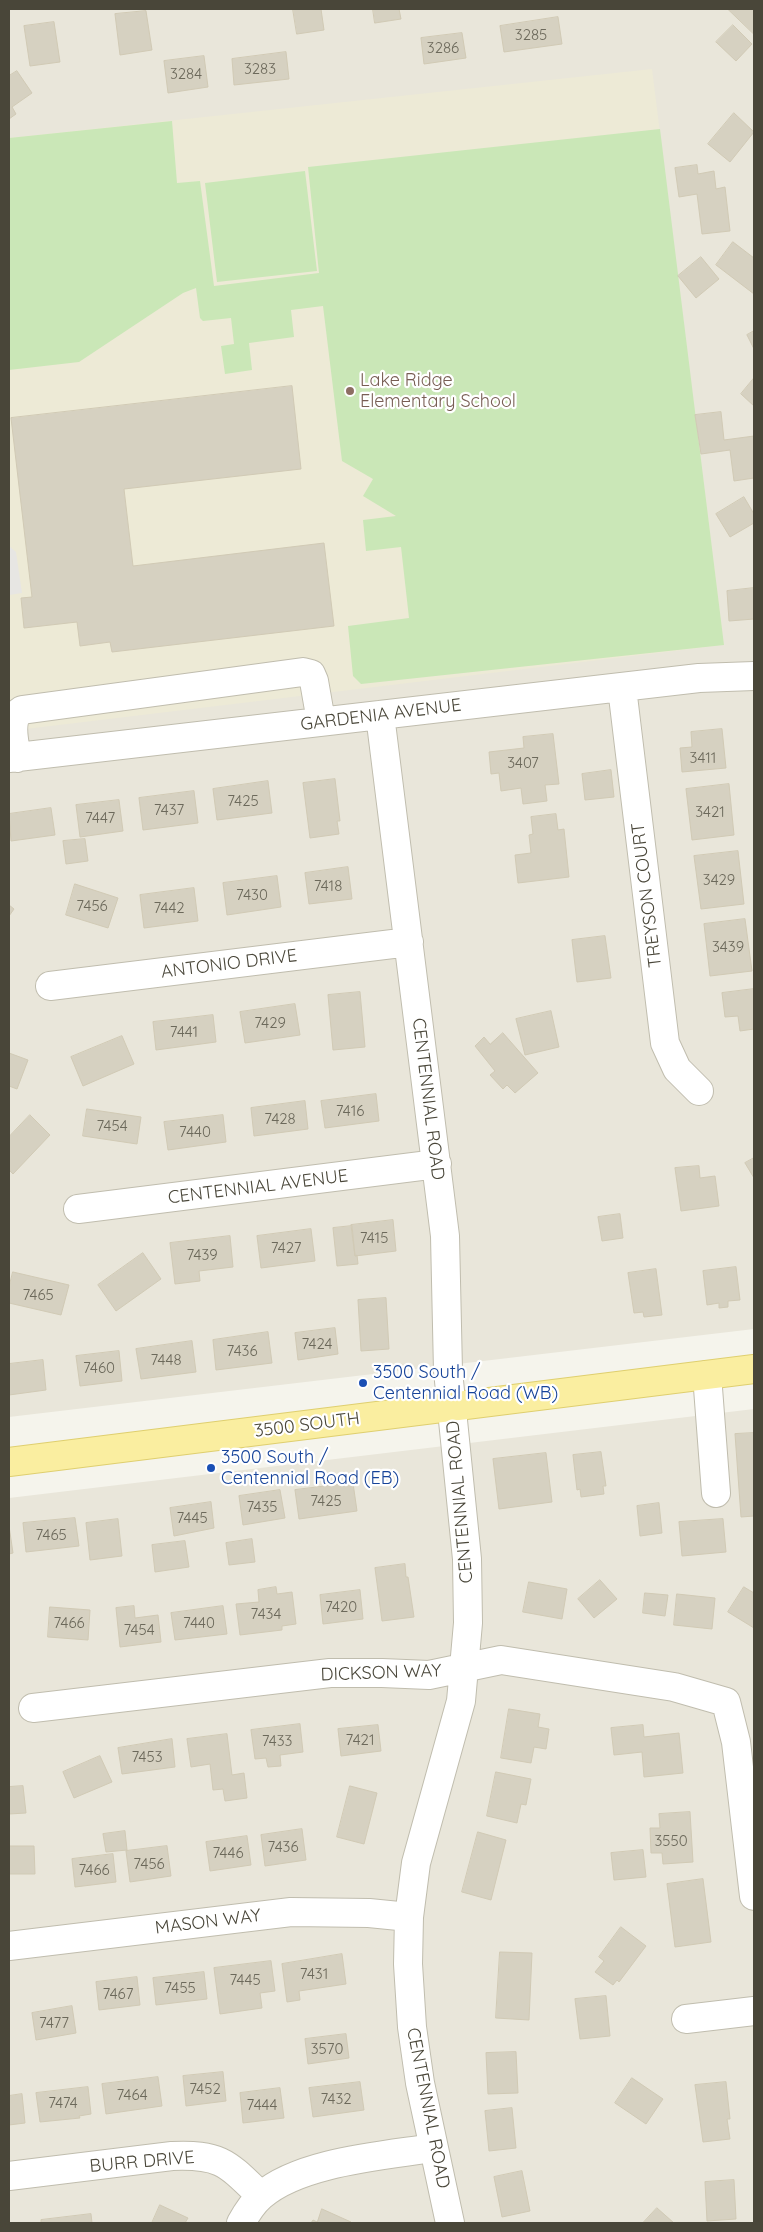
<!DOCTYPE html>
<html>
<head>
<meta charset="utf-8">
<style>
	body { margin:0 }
	#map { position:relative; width:763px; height:2232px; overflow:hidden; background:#f5f4ec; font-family:Quicksand,sans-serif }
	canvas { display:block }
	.frame { position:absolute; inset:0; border:10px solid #494639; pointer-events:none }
</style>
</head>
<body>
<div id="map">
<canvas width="763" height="2232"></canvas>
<div class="frame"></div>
</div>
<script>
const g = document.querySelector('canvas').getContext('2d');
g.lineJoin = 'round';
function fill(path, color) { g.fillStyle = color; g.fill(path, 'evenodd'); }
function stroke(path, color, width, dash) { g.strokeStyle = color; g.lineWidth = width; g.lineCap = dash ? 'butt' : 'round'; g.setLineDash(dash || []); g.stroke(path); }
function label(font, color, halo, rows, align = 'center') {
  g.font = font + ' Quicksand,sans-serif'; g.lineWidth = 4.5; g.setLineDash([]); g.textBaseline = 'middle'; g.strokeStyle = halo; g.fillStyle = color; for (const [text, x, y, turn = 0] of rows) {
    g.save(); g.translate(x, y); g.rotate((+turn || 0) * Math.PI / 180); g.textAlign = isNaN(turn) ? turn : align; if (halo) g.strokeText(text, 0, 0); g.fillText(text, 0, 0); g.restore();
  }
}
fill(new Path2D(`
	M9 9H754V1329L9 1417Z
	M754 1409V2223H9V1498Z`), '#e9e6da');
fill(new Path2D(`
	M652 69 724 645 9 731V138Z`), '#edead6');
fill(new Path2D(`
	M172 121 177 183 200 181 214 286 319 273 308 167 660 129 724 645 361 684 353 676 348 626 409 618 401 547 366 551 363 520 396 516 363 496 373 479 342 461 323 306 291 310 294 337 249 343 252 370 225 374 221 346 234 344 231 318 203 321 200 318 196 288 183 293 79 362 9 370V138Z
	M305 171 317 271 217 282 205 183Z`), '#cae7b7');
fill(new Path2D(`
	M9 546 16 552 22 593 9 595Z`), '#e7e6e3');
const building = new Path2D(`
	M293 9H321L324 30 297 34Z
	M373 9H399L401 19 375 23Z
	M728 9H754V34Z
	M146 11 152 50 120 55 115 14Z
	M558 17 562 44 504 52 500 26Z
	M54 22 60 62 30 66 24 26Z
	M733 25 752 44 736 61 716 42Z
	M462 33 466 58 424 64 421 38Z
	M286 52 289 79 234 85 232 59Z
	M204 56 208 87 168 93 164 61Z
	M17 71 32 93 12 107 16 114 9 119V76Z
	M734 113 754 132 730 162 708 144Z
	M697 165 698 174 714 171 716 189 725 187 730 231 702 234 697 194 679 197 675 168Z
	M733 242 754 258V294L716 265Z
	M701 257 719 279 696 298 678 276Z
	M754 331V349L747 335Z
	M754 378V406L741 394Z
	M292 386 301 469 124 489 133 566 324 543 334 626 112 652 110 642 80 646 77 622 24 628 21 598 32 597 11 418Z
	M721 412 724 440 754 436V478L734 481 730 450 701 454 695 415Z
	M744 497 754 514V523L730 537 716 514Z
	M754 588V619L729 621 727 591Z
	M722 729 726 768 682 772 680 748 692 747 691 732Z
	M553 734 559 784 545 785 547 801 523 804 521 788 501 791 499 773 491 774 489 752 524 748 523 737Z
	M611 770 614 797 585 800 582 774Z
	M335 779 340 821H337L339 834 310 838 303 783Z
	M268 781 272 813 217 820 213 789Z
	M729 784 734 835 692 840 686 789Z
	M194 791 198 823 143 830 139 798Z
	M119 800 123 831 80 837 76 805Z
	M51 808 55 835 11 841 9 814Z
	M556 814 558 830 564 829 569 877 518 883 515 855 531 853 529 835 533 834 531 817Z
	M85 839 88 861 66 864 63 841Z
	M738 851 744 904 701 909 694 856Z
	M348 867 352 899 309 904 305 873Z
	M277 876 281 907 227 915 223 883Z
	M75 884 118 898 108 928 66 915Z
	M194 888 198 921 144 928 140 895Z
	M9 905 14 909 9 916Z
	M745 919 752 971 710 976 704 924Z
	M605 936 611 978 577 982 572 940Z
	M754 989V1029L740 1031 738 1016 725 1017 722 993Z
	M360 992 365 1047 333 1050 328 995Z
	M295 1004 300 1035 245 1043 240 1012Z
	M551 1011 559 1047 525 1055 516 1019Z
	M213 1015 216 1042 156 1050 153 1022Z
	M503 1033 538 1073 515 1093 507 1085 503 1089 490 1075 495 1071 475 1046 484 1037 490 1044Z
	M122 1036 134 1064 83 1086 71 1057Z
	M9 1053 28 1060 17 1089 9 1086Z
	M376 1094 379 1121 325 1128 321 1101Z
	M305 1101 308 1129 254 1136 251 1108Z
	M87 1109 141 1117 137 1144 83 1136Z
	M30 1115 50 1135 13 1174 9 1170V1137Z
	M223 1115 226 1142 168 1150 164 1122Z
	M754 1158V1178L745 1163Z
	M699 1166 700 1178 715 1176 719 1206 681 1211 675 1168Z
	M620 1214 623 1238 602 1241 598 1217Z
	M393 1220 396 1251 355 1256 351 1225Z
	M352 1226 355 1256 357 1255 358 1264 337 1266 333 1228Z
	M311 1229 315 1261 261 1268 257 1236Z
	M230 1236 233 1267 199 1271 200 1281 175 1284 170 1243Z
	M143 1253 161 1279 116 1311 98 1285Z
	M736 1267 740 1300 728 1301V1307L719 1308V1303L707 1305 703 1271Z
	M656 1269 662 1315 644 1317 643 1312 634 1313 628 1273Z
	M13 1272 69 1285 61 1315 9 1303V1287Z
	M386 1298 389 1349 361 1351 358 1300Z
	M335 1328 338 1354 298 1360 295 1333Z
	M268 1332 272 1363 216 1370 213 1340Z
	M192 1341 196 1372 141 1379 136 1349Z
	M119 1351 122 1381 80 1386 76 1356Z
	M43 1360 46 1390 9 1395V1364Z
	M754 1433V1516L741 1517 735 1434Z
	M601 1452 606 1486H603L604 1494 581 1497 580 1489 577 1490 573 1455Z
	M546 1453 552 1502 499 1509 493 1459Z
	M353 1483 357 1511 299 1519 295 1490Z
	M280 1490 285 1518 243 1525 239 1496Z
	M211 1502 214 1528 174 1536 170 1508Z
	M659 1503 662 1533 640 1536 637 1506Z
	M75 1518 79 1546 26 1552 23 1523Z
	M118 1519 122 1556 90 1560 86 1523Z
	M723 1519 726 1552 682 1556 679 1522Z
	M9 1526 13 1553 9 1554Z
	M252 1539 255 1562 229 1565 226 1543Z
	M185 1541 189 1567 155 1572 152 1545Z
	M405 1564 406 1577H408L414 1617 382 1621 375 1568Z
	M600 1580 617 1599 594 1618 578 1599Z
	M529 1582 567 1589 562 1619 523 1612Z
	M276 1587 277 1594 292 1592 296 1624 282 1626V1630L240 1635 236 1604 259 1602 258 1590Z
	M744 1587 754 1593V1628L728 1612Z
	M360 1590 363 1619 323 1624 320 1595Z
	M645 1593 668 1595 665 1616 643 1613Z
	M677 1594 715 1598 712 1629 674 1625Z
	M134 1606 135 1618 158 1615 161 1642 120 1647 116 1608Z
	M223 1606 227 1634 175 1640 171 1613Z
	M50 1607 90 1610 88 1640 48 1637Z
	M509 1709 540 1714 538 1727 549 1729 546 1749 534 1747 531 1763 501 1758Z
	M300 1724 303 1752 280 1755 281 1766 268 1767 266 1758 255 1759 251 1730Z
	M378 1725 381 1751 341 1756 338 1729Z
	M643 1725 644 1737 679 1733 683 1773 644 1777 642 1752 614 1755 611 1728Z
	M227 1734 232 1775 244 1773 247 1798 225 1801 223 1789 213 1790 210 1764 191 1767 187 1739Z
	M172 1739 175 1767 122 1774 118 1748Z
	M100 1756 112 1782 74 1798 63 1772Z
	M496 1772 531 1779 526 1805 521 1804 517 1823 487 1816Z
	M23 1786 26 1813 9 1814V1787Z
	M350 1786 377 1793 364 1844 337 1837Z
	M690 1812 693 1862 663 1864 662 1853H651L650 1828H660L659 1814Z
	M302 1829 306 1860 265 1866 261 1835Z
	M125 1831 127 1850 106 1852 103 1834Z
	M478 1832 506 1840 491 1900 462 1892Z
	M247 1836 251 1865 210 1871 206 1842Z
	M9 1846H34L35 1874H9Z
	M167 1846 171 1876 130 1882 126 1851Z
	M643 1850 646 1877 614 1880 611 1853Z
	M113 1854 116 1882 75 1887 72 1859Z
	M703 1879 711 1942 675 1947 667 1884Z
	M621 1927 646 1946 619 1982 617 1980 613 1985 595 1972 604 1961 599 1957Z
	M500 1952 532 1953 529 2020 496 2018Z
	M342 1954 346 1984 299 1991 300 2000 287 2002 282 1964Z
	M271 1961 275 1991 260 1993 262 2008 220 2014 214 1968Z
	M204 1972 207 1999 156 2005 153 1978Z
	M137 1977 140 2005 99 2010 96 1982Z
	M606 1996 610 2036 580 2039 575 1999Z
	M72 2006 76 2033 36 2040 32 2013Z
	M346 2034 349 2058 308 2064 305 2039Z
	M516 2052 518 2093 488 2094 486 2053Z
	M223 2072 226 2101 186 2106 183 2076Z
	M158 2077 162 2106 106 2114 102 2084Z
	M632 2078 663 2099 646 2124 615 2103Z
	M360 2082 364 2110 313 2117 309 2088Z
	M726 2082 730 2119H727L730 2139 703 2142 695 2085Z
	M88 2087 91 2114 79 2116 80 2118 40 2122 36 2093Z
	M280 2088 284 2118 243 2123 240 2093Z
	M22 2094 25 2123 9 2125V2096Z
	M512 2108 516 2148 489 2151 485 2111Z
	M522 2171 530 2211 502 2217 494 2177Z
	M734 2180 736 2219 707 2221 705 2182Z
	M160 2205 188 2218 185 2223H152Z
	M657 2208 674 2223H643Z
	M322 2209 351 2222 350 2223H311L313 2220 317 2222Z
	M91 2214 92 2223H41V2220Z`);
fill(building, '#d6d1c1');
stroke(building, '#d1cab5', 1);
const minor = new Path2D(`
	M622 688 665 1043 677 1069 699 1091
	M380 715 445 1236 448 1371 467 1559 468 1623 461 1701 416 1863 409 1917 408 1964 412 2027 420 2083 450 2223
	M9 758 699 678 754 676
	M17 758C15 742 7 719 22 710L303 672 311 674 314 681 321 721
	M50 986 409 942
	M78 1209 437 1164
	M707 1375 716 1493
	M33 1708 330 1673H382L429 1675 501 1660 674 1687 726 1702 736 1742 754 1896
	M9 1946 291 1912 369 1913 409 1917
	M686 2019 754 2011
	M9 2176 172 2156C221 2154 227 2163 261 2196
	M241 2223C246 2214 253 2203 261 2196 300 2162 382 2156 433 2148`);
const major = new Path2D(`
	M9 1462 754 1369`);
stroke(minor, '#c0bdae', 30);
stroke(major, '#dfcf6f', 30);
stroke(minor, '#fff', 28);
stroke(major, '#faeea0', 28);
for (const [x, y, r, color] of [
	[350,391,5,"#8d6e63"],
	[363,1383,5,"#1a4fb4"],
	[211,1468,5,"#1a4fb4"]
]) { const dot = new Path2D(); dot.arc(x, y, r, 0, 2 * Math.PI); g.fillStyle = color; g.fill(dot); stroke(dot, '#fff', 2); }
label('15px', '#6c695b', null, [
	["3285",531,35],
	["3286",443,48],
	["3283",260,69],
	["3284",186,74],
	["3411",703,758],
	["3407",523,763],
	["7425",243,801],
	["7437",169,810],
	["3421",710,812],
	["7447",100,818],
	["3429",719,880],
	["7418",328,886],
	["7430",252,895],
	["7456",92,906],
	["7442",169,908],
	["3439",728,947],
	["7429",270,1023],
	["7441",184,1032],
	["7416",350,1111],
	["7428",280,1119],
	["7454",112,1126],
	["7440",195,1132],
	["7415",374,1238],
	["7427",286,1248],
	["7439",202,1255],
	["7465",38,1295],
	["7424",317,1344],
	["7436",242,1351],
	["7448",166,1360],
	["7460",99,1368],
	["7425",326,1501],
	["7435",262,1507],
	["7445",192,1518],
	["7465",51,1535],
	["7420",341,1607],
	["7434",266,1614],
	["7466",69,1623],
	["7440",199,1623],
	["7454",139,1630],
	["7421",360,1740],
	["7433",277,1741],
	["7453",147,1757],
	["3550",671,1841],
	["7436",283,1847],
	["7446",228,1853],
	["7456",149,1864],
	["7466",94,1870],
	["7431",314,1974],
	["7445",245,1980],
	["7455",180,1988],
	["7467",118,1994],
	["7477",54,2023],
	["3570",327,2049],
	["7452",205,2089],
	["7464",132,2095],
	["7432",336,2099],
	["7474",63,2103],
	["7444",262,2105]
]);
label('18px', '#785e54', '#fff', [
	["Lake Ridge",360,381],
	["Elementary School",360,402]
], 'left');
label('18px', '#494639', '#fff', [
	["GARDENIA AVENUE",381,715,-7],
	["TREYSON COURT",647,895,-97],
	["ANTONIO DRIVE",229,964,-7],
	["CENTENNIAL ROAD",428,1099,83],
	["CENTENNIAL AVENUE",258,1187,-7],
	["3500 SOUTH",307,1425,-7],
	["CENTENNIAL ROAD",460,1502,-95],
	["DICKSON WAY",381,1673,-2],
	["MASON WAY",208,1922,-7],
	["CENTENNIAL ROAD",428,2108,79],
	["BURR DRIVE",142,2162,-5]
]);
label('18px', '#164399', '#fff', [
	["3500 South /",373,1373],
	["Centennial Road (WB)",373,1394],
	["3500 South /",221,1458],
	["Centennial Road (EB)",221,1479]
], 'left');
</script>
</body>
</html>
